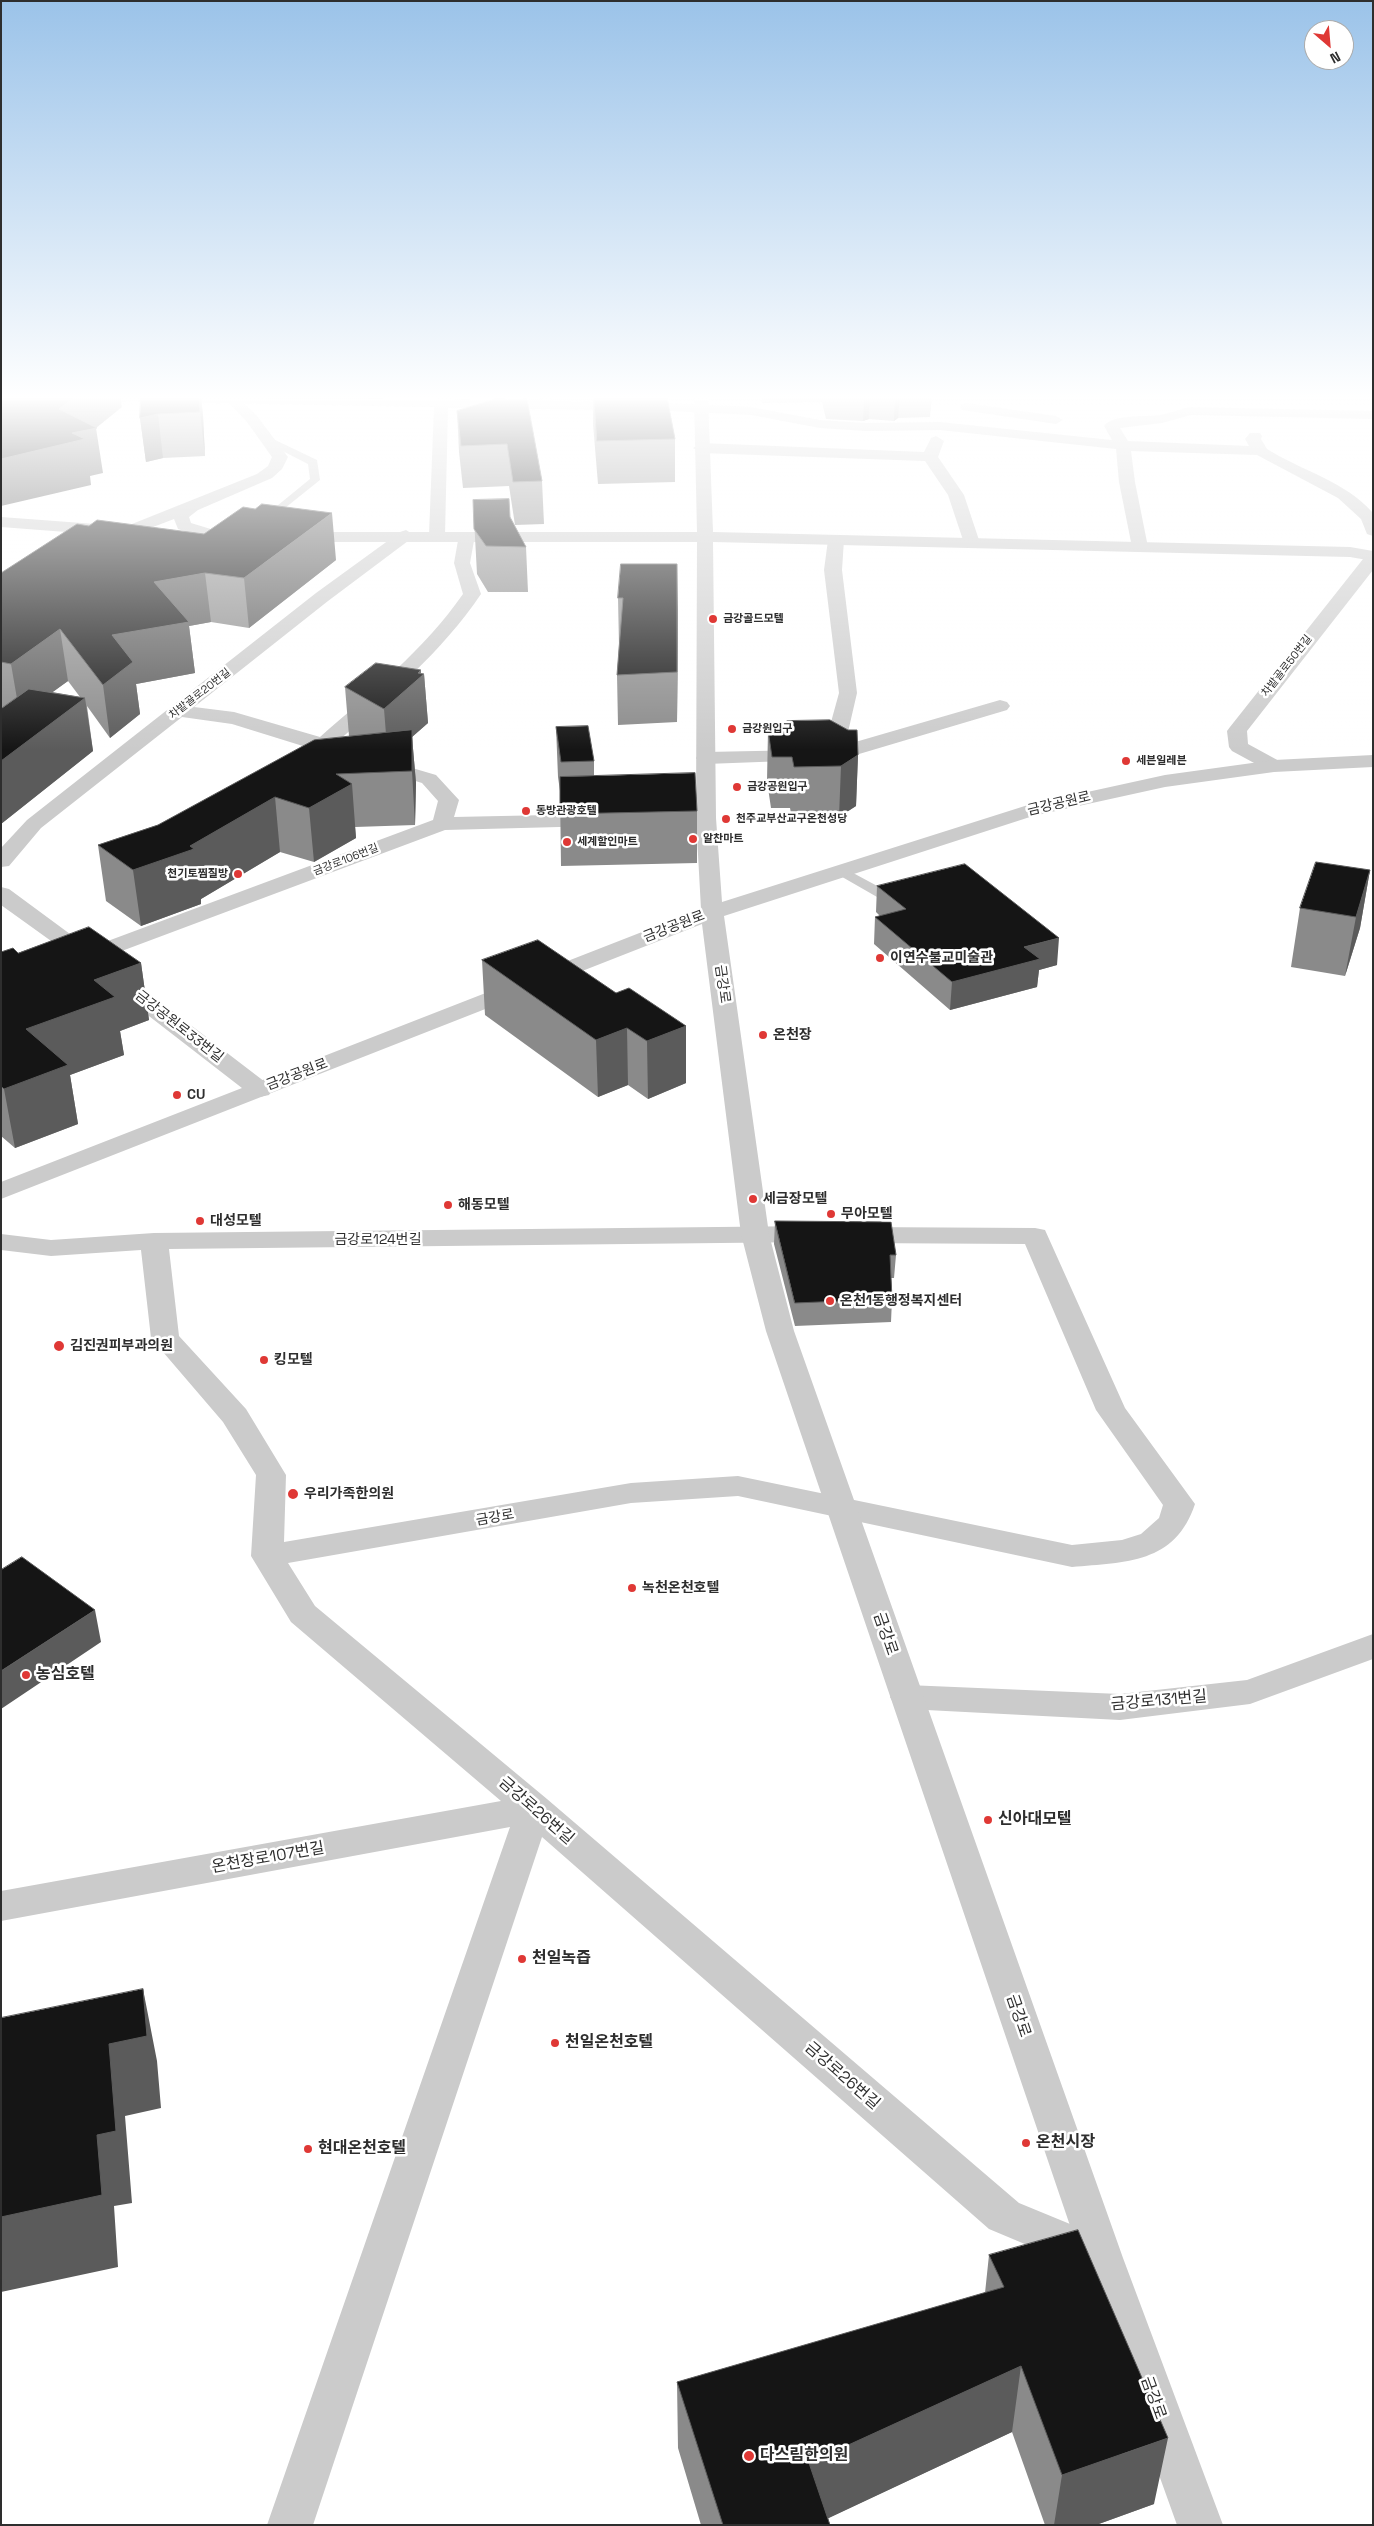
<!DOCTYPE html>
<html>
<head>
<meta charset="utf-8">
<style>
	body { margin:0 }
	#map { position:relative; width:1374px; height:2526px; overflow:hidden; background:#fff; font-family:"Space Grotesk",sans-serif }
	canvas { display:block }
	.frame { position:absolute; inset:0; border:2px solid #2e2e2e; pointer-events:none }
	.north { position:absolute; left:1304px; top:20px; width:50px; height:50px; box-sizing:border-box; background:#fff; border:1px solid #ababab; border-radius:50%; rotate:153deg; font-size:14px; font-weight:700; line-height:20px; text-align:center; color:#2e2e2e }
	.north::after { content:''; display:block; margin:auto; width:18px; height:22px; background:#df3835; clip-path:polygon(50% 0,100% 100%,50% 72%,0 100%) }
</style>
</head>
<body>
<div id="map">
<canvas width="1374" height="2526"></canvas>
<div class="frame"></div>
<div class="north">N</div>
</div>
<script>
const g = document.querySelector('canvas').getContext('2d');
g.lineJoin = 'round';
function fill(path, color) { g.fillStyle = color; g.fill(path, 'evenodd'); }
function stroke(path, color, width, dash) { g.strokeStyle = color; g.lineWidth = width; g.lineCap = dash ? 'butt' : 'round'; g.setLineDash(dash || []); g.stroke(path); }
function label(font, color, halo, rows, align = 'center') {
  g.font = font + ' "Space Grotesk","Noto Sans KR",sans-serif'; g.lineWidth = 5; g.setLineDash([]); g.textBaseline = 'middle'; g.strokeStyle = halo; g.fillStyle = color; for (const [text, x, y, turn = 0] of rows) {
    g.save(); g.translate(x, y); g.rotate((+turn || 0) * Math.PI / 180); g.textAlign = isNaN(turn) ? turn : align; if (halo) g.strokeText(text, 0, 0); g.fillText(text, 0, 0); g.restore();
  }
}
fill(new Path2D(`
	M538 397H549L559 405 550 407Z
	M269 437 317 460 320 480 265 524 259 521 261 519 310 479 308 464 265 442 264 440Z
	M842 867 894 895 896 898 894 901H884L837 874 835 871Z`), '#cbcbcb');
fill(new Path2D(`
	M84 397 437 399 438 397H452L451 399 671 403 751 407 820 420 866 423 940 422 1112 440 1104 426C1112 414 1146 417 1160 415 1170 413 1180 409 1190 407L1373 411V419L1191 415 1162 423 1120 428 1128 441 1249 446 1245 439 1250 433H1260L1262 436 1261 439 1267 449C1302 471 1345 481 1373 513V536L1367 534 1361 519 1338 498 1257 455 1131 451 1135 482 1148 547 1146 551H1134L1132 547 1119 482 1116 449 940 430 866 431 820 428 751 415 671 411 448 408 445 535 437 540 429 535 434 407 91 401Z
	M967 403 1056 416 1063 420 1056 424 962 410 960 407 962 404Z
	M936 436 944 441 938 457 964 495 980 543 978 547H966L964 543 948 495 925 461 701 453 693 448 701 443 924 452 931 438Z
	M406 530 414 535 412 538 328 601 194 707 234 712 320 737C371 692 424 650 463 594L454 563 459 535 461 532H473L475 535 470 563 481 594C441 653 389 696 337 742L368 755 436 775 459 800 454 817 597 814 604 816 607 820 604 824 597 826 445 830 103 958 269 1085 272 1090 269 1095 260 1097 251 1095 83 965 74 963 72 956 1 905V887L9 889 89 948 433 820 438 801 422 783 232 724 182 717 41 828 9 866 1 867V848L27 820 316 593 400 532Z
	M836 535 844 540 842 570 857 693 845 745 1000 700 1007 702 1010 706 1007 710 849 757 829 754 825 744 839 693 824 570 828 540Z
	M1373 553V570L1247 731 1248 744 1281 762 1284 766 1281 770H1267L1232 751 1229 747 1227 731 1230 727 1367 554Z
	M805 750 812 752 815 756 812 760 706 764 699 762 696 758 699 754 706 752Z
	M812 1226 822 1228 826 1234 822 1240 812 1242 169 1249 179 1336 246 1409 286 1475 284 1542 631 1483 738 1476 1072 1545 1122 1540 1141 1534 1159 1518 1163 1505 1096 1410 1025 1244 855 1243 845 1241 841 1235 845 1229 855 1227 1035 1228 1045 1230 1125 1408 1195 1504C1175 1564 1126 1562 1072 1567L738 1496 631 1503 288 1563 315 1606 547 1799 1019 2203 1104 2238 1110 2252 1104 2266 1089 2271 989 2229 542 1837 313 2525H267L510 1827 1 1921V1891L501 1801 291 1622 251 1556 256 1475 223 1422 151 1338 141 1250 51 1256 1 1250V1234L51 1240 154 1233Z
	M1373 1634V1659L1250 1704 1120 1720 907 1709 895 1706 890 1697 895 1688 907 1685 1120 1694 1247 1680Z`), '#cbcbcb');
fill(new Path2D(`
	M223 397H238L257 416 288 457 282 469 272 478 198 510 189 517 191 523 227 534 229 538 227 542 221 543 178 529 174 519 109 544 101 539 105 535 1 527V517L109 525 117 530 257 474 268 466 272 457 247 422Z
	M694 397H708L713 532 1350 547 1373 551V561L1350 557 713 542 716 818 722 902 1028 805 1165 775 1274 760 1373 755V767L1274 772 1165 787 1033 816 724 916 769 1234 794 1331 1123 2258 1223 2525H1177L1081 2258 766 1331 741 1234 702 924 1 1199V1182L701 909 696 818 697 542H297L289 537 297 532H697Z`), '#cbcbcb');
fill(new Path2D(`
	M141 397H201L203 416 205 456 163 458 146 462 140 418Z
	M593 397H667L675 439V482L598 484 593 424Z
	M761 397H932L930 417 898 418 894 421 869 419 863 421 826 419 822 402 762 403Z
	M506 400 542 481 544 524 515 525 509 486 463 488 459 452 457 411Z
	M473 500 526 547 528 592H488L477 574Z
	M336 560 249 628 211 622 189 626 195 673 136 684 140 714 110 738 87 706 93 751 1 824V573ZM68 681 80 697 52 692Z
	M621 564 678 610 677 722 618 725 617 675 619 645 618 598Z
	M421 673 424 674 428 723 412 737 416 783 415 825 355 827 356 838 314 862 280 852 201 899V904L141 926 106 901 98 845 158 825 350 736H349L345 687Z
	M787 721 858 755 856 806 839 817 792 818 790 808H771L767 781 768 730H787Z
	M556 727 594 761V776L697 811V863L561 866 560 791 558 777Z
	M1370 870 1360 928 1345 976 1291 967 1300 908Z
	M877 886 1057 965 1039 970 1037 987 950 1010 874 944 875 917 880 916 876 912Z
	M1 952 141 963 149 1020 120 1031 124 1055 70 1075 78 1124 15 1148 1 1136Z
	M482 960 616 993 686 1026V1083L648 1099 628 1085 598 1097 485 1015Z
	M775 1221 896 1255 894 1278H891L892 1299 891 1322 795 1326 774 1244Z
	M989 2255 1154 2504 1096 2525H1045L1012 2432 828 2518 830 2525H701L678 2448 677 2382 985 2293Z`), '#8a8a8a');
fill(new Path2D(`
	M75 397H120L122 407 96 428 103 473 90 476 91 485 1 506V459L59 409Z
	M199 397H201L203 416 205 456 200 412Z
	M864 397H870L869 419 863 421Z
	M895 397H900L898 418 894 421Z
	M158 414 163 458 146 462 140 418Z
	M332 513 336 560 249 628 244 578Z
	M677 564 678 610 677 722Z
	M205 573 211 622 189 626 195 673 136 684 140 714 110 738 103 685 112 635 154 582Z
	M60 629 68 681 20 716 11 664Z
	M421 670V677L424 674 428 723 412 737 416 783 415 825 412 771 388 759 384 709Z
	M85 698 93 751 1 824V761Z
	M858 755 856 806 839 817 841 766Z
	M352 784 356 838 314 862 309 808Z
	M275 797 280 852 201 899V904L141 926 133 870 190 846Z
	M1370 870 1360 928 1345 976 1356 917Z
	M1059 938 1057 965 1039 970 1037 987 950 1010 952 982 1024 947Z
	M141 963 149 1020 120 1031 124 1055 70 1075 78 1124 15 1148 4 1089 26 1029 94 980Z
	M686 1026V1083L648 1099 647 1041Z
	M627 1028 628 1085 598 1097 596 1040Z
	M95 1610 101 1642 1 1709V1671Z
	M143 1989 157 2061 161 2108 125 2116 132 2203 114 2206 118 2267 1 2292V2217L97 2135 109 2044Z
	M1021 2366 1012 2432 814 2525 809 2463Z
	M1168 2438 1154 2504 1096 2525H1054L1062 2475Z`), '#5b5b5b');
const building = new Path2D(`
	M7 397H75L59 409 97 428 72 433 85 439 1 459V401Z
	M141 397H199L200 412 158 414 140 418Z
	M502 397H505L506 400 527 399 542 481 513 482 507 444 461 446 457 411Z
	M594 397H667L675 439 597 441Z
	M509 499 510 517 526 547 486 546 474 529 473 500Z
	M262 504 332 513 244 578 205 573 154 582 189 622 112 635 133 662 103 685 60 629 11 664 1 662V573L77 524 89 526 97 520 204 534 243 507 255 509Z
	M621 564H677V672L617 675 623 598H618Z
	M376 663 421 670 418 673 424 674 384 709 345 687Z
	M29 689 85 698 1 761V709Z
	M830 720 848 730H857L858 755 841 766 794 767 792 757H772L768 730H789L787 721Z
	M588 726 594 761 561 762 556 727Z
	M412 730V771L336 774 352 784 309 808 275 797 190 846 194 849 133 870 98 845 158 825 314 740Z
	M695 773 697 811 560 814V777Z
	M1316 862 1370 870 1356 917 1300 908Z
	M965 864 1059 938 1024 947 1040 959 952 982 875 917 906 909 877 886Z
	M89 927 141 963 94 980 115 997 26 1029 68 1065 4 1089 1 1086V952L13 948 18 953Z
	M538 940 616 993 629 988 686 1026 647 1041 627 1028 596 1040 482 960Z
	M775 1221 891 1222 896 1255H890L892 1299 795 1303Z
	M22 1557 95 1610 1 1671V1570Z
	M143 1989 147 2036 109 2044 116 2131 97 2135 102 2195 1 2217V2018Z
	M1078 2230 1168 2438 1062 2475 1021 2366 809 2463 830 2525H723L677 2382 1004 2287 989 2255Z`);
fill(building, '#151515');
stroke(building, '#5b5b5b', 1);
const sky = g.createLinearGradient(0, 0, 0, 750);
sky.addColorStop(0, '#9bc3e9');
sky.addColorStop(0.53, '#fff');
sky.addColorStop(1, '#ffffff00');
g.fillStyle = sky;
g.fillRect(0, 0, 1374, 750);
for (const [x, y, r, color] of [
	[713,619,5,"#df3835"],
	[732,729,5,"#df3835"],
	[1126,761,5,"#df3835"],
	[737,787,5,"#df3835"],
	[526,811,5,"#df3835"],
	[726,819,5,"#df3835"],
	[693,839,5,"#df3835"],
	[567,842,5,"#df3835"],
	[238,874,5,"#df3835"],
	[880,958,5,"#df3835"],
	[763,1035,5,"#df3835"],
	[177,1095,5,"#df3835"],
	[753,1199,5,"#df3835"],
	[448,1205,5,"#df3835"],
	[831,1214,5,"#df3835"],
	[200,1221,5,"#df3835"],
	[830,1301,5,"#df3835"],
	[59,1346,6,"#df3835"],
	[264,1360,5,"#df3835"],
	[293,1494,6,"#df3835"],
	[632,1588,5,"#df3835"],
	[26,1675,5,"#df3835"],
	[988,1820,5,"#df3835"],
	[522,1959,5,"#df3835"],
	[555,2043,5,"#df3835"],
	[1026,2143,5,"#df3835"],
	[308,2149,5,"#df3835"],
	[749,2456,6,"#df3835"]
]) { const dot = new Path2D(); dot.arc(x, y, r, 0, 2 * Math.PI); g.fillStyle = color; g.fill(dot); stroke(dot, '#fff', 2); }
label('bold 11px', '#2e2e2e', '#fff', [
	["금강골드모텔",723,619],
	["금강원입구",742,729],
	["세븐일레븐",1136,761],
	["금강공원입구",747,787],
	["동방관광호텔",536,811],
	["천주교부산교구온천성당",736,819],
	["알찬마트",703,839],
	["세계할인마트",577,842],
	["천기토찜질방",228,874,"right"]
], 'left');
label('11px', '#2e2e2e', '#fff', [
	["차밭골로50번길",1287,666,-52],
	["차밭골로20번길",200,694,-38],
	["금강로106번길",346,860,-21]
]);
label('14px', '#2e2e2e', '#fff', [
	["금강공원로",1059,804,-13],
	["금강공원로",674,927,-21],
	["금강로",722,984,82],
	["금강공원로33번길",179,1027,38],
	["금강공원로",297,1075,-21],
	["금강로124번길",378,1240],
	["금강로",495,1518,-10]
]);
label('bold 14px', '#2e2e2e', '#fff', [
	["이연수불교미술관",890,958],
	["온천장",773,1035],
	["CU",187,1095],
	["세금장모텔",763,1199],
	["해동모텔",458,1205],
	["무아모텔",841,1214],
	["대성모텔",210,1221],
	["온천1동행정복지센터",840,1301],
	["김진권피부과의원",70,1346],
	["킹모텔",274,1360],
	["우리가족한의원",304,1494],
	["녹천온천호텔",642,1588]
], 'left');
label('16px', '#2e2e2e', '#fff', [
	["금강로",885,1634,71],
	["금강로131번길",1159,1701,-5],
	["금강로26번길",536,1811,41],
	["온천장로107번길",268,1858,-10],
	["금강로",1018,2016,71],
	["금강로26번길",842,2076,41],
	["금강로",1153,2398,70]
]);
label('bold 16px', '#2e2e2e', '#fff', [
	["농심호텔",36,1675],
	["신아대모텔",998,1820],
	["천일녹즙",532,1959],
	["천일온천호텔",565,2043],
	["온천시장",1036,2143],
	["현대온천호텔",318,2149],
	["다스림한의원",760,2456]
], 'left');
</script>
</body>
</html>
